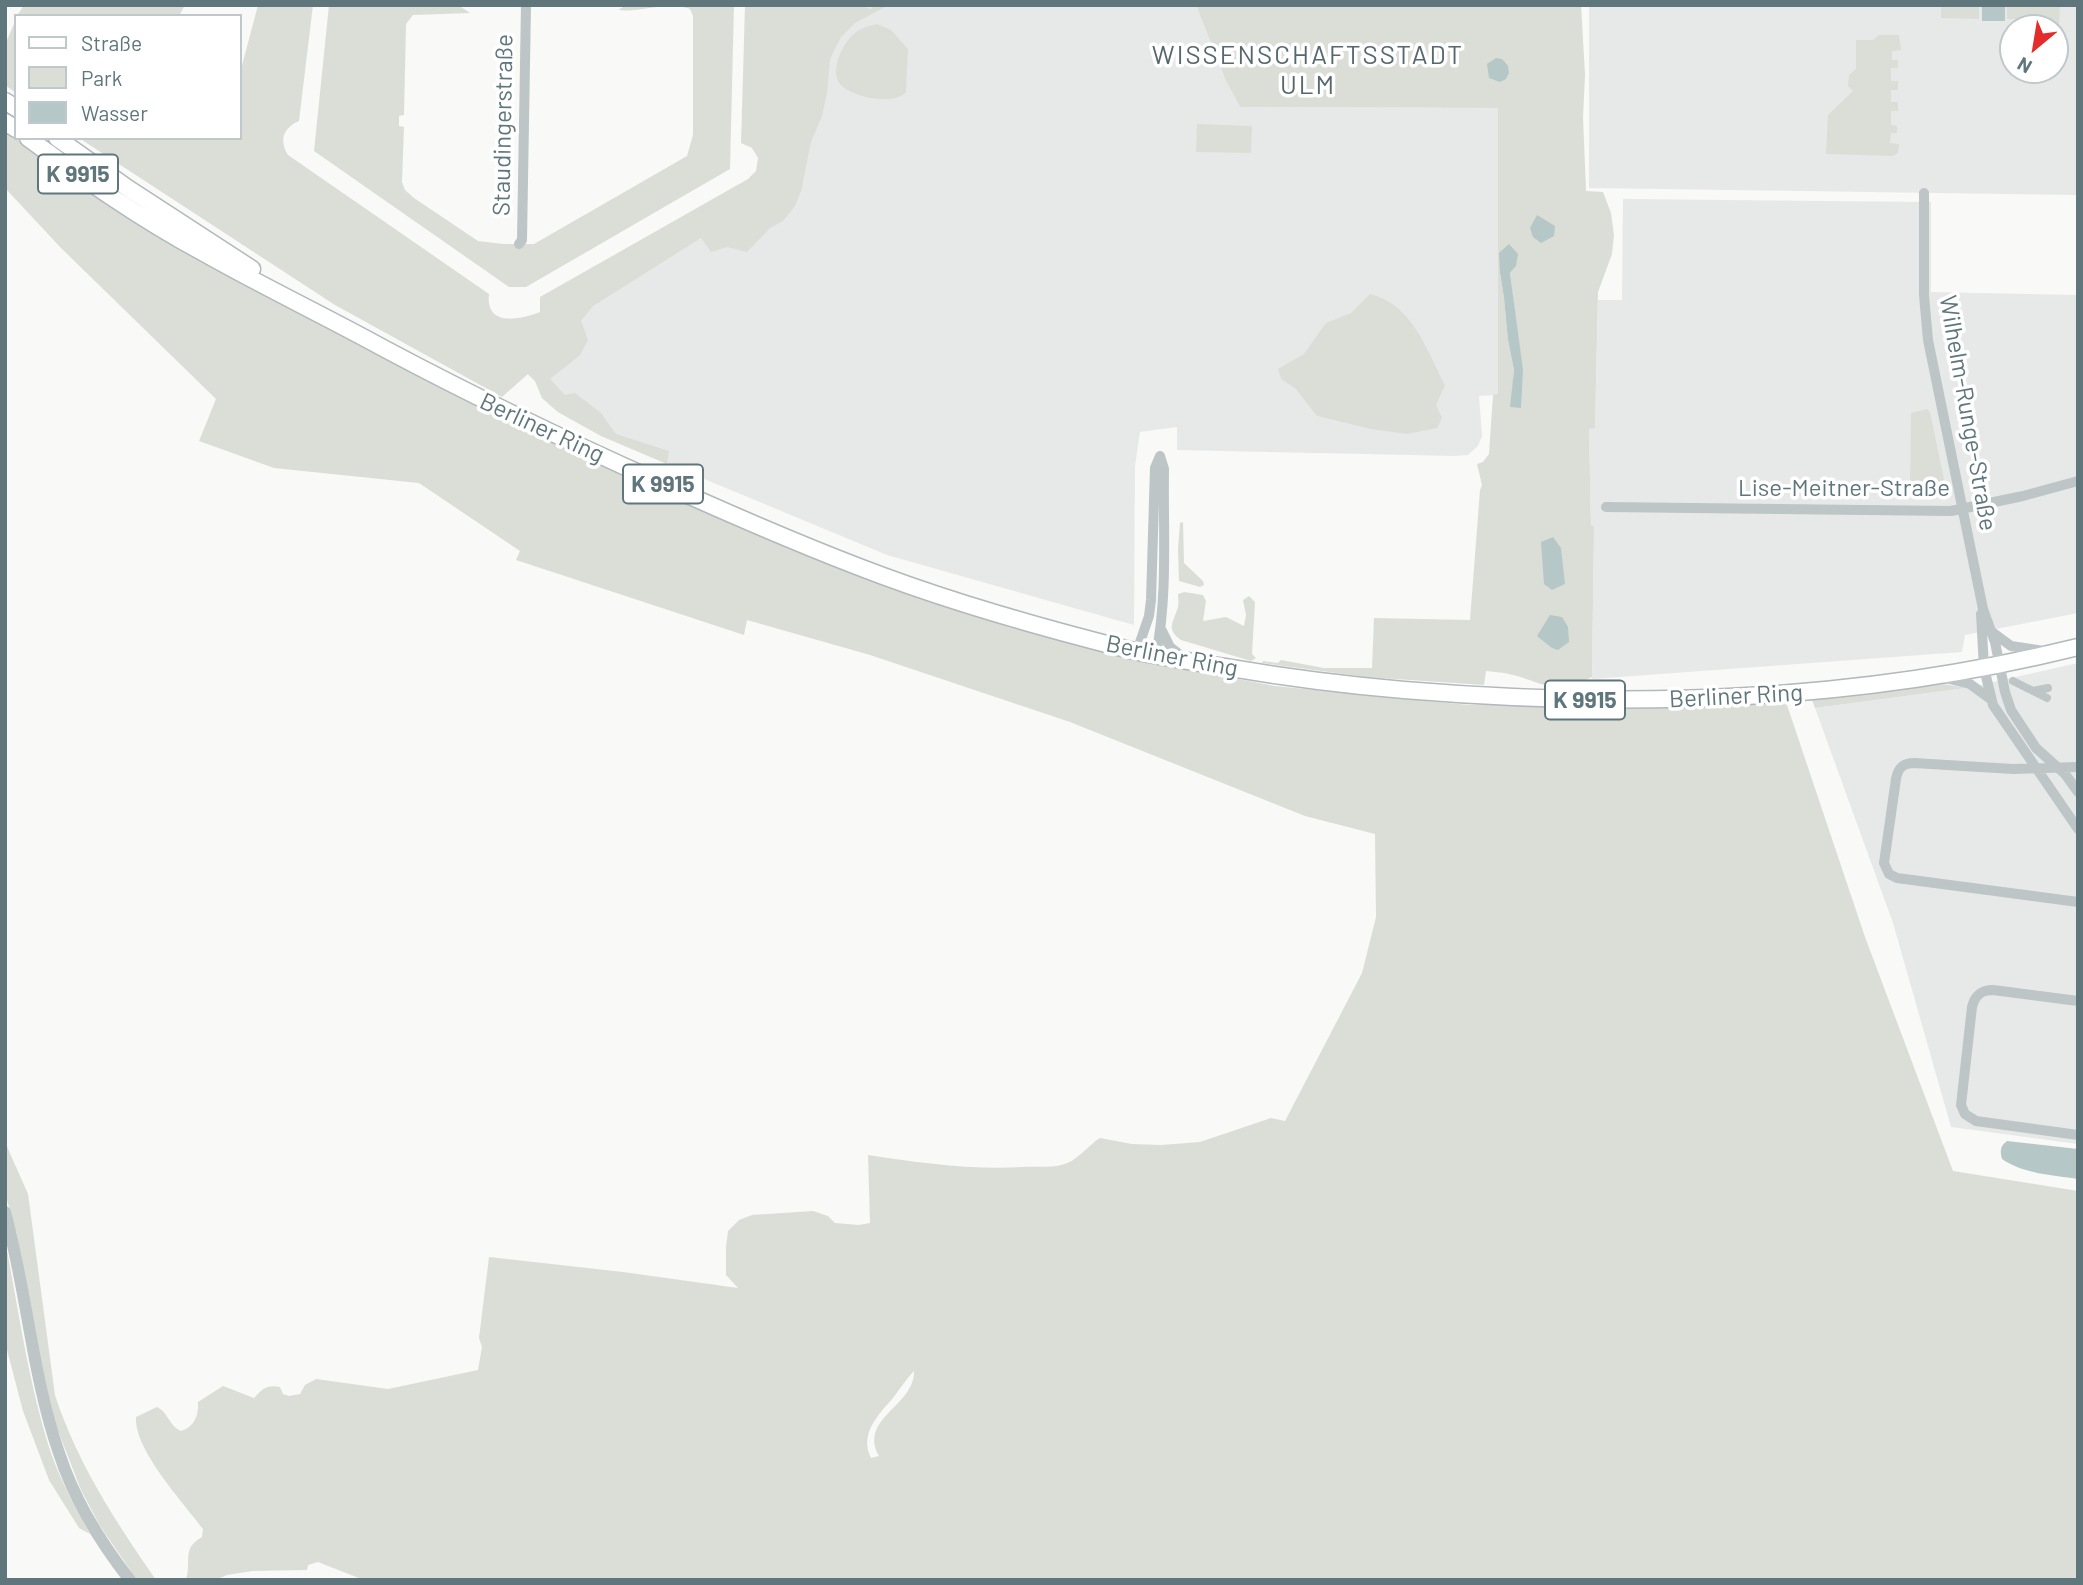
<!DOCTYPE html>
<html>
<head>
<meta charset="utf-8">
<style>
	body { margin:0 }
	#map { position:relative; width:2083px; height:1585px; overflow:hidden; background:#f9f9f7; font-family:Barlow,sans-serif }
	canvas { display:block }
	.frame { position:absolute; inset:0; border:7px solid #5f767c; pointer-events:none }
	.legend { position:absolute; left:14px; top:14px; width:228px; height:126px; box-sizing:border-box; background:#fff; border:2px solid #bfc8cb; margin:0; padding:9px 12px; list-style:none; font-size:21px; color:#5f767c }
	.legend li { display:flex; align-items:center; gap:14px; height:35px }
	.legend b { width:35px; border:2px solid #bfc8cb }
	.north { position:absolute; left:1999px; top:14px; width:70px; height:70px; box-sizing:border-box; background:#fff; border:2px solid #bfc8cb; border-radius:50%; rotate:210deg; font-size:19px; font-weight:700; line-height:28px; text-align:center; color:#5f767c }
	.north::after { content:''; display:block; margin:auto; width:24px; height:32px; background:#e42c2c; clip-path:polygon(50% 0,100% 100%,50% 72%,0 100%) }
</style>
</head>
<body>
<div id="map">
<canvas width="2083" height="1585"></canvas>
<div class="frame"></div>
<ul class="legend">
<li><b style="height:9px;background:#fff"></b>Straße</li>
<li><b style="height:19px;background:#dbded6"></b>Park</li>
<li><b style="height:19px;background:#b5c7c7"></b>Wasser</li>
</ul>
<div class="north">N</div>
</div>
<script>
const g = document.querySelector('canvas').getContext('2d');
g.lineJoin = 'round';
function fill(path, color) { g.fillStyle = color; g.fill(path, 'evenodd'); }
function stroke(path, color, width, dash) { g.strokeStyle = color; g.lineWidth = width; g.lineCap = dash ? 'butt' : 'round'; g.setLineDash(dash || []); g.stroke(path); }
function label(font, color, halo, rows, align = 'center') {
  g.font = font + ' Barlow,sans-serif'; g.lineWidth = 7; g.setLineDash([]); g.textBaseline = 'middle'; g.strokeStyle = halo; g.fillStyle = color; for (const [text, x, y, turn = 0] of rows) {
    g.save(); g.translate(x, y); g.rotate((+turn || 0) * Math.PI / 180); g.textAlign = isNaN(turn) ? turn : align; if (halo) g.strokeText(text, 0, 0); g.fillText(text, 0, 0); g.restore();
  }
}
fill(new Path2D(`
	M764 5H1196L1226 81 1240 107 1498 108V395L1479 396 1482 436 1478 446 1468 455 1454 456 1177 450V427L1140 432 1135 466 1134 625 887 555 601 436 558 412 542 398 535 381 527 374 577 297 779 187Z
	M1589 5H2078V195L1589 188ZM2013 28H2055V70H2013Z
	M1623 199 1931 202V292L2078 295V613L1965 635 1962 652 1592 679 1594 527 1591 526 1589 429 1595 427 1598 300H1622Z
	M2078 663V1144L1951 1127 1893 923 1815 708 1966 688Z`), '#e7e9e8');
fill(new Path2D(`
	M24 5H185L179 16H17Z
	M258 5H313L299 121C283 128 279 140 288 155L489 294C485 327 520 320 540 312V297L748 179 756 171 758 158 752 148 741 143 745 5H858L871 9 874 5H889L855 23 841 37 830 59 827 93 822 116 811 142 801 191 795 206 783 221 770 228 747 252 727 247 711 252 701 238 593 306 581 321 588 340 580 355 550 379 565 395 575 393 601 413 616 434 669 451 667 464 601 436 558 412 542 398 535 381 528 374 502 397 335 305 79 138H240V73Z
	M329 5H458L470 13 413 15 406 24 404 115 399 116V126L404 127 402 182 405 190 414 198 478 241 503 244H534L687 156 693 135V16L690 9C668 0 642 13 618 10L627 5H734L730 169 526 287H509L314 151Z
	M1196 5H1302L1332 7 1333 5H1581L1585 75 1583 117 1586 191 1603 192 1611 213 1614 235 1612 254 1598 292 1595 428 1589 429 1591 526H1594L1592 677C1551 698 1542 680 1504 673 1498 672 1492 672 1486 671L1484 685 1366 677 1262 663 1263 661 1278 663 1281 660 1324 668H1372L1374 618 1470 620 1480 490 1482 485 1477 464 1483 462 1489 454 1493 395 1498 394V108L1240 107 1226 81ZM1516 266 1510 273 1518 339 1511 407 1514 370 1508 340 1504 298 1500 273Z
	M1941 5H1979V19L1941 18Z
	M2007 5H2060L2059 29 2055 32V28H2032L2031 19H2007Z
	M16 19V93L5 85V45Z
	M877 24 891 30 908 49 906 92C894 106 852 97 841 85 828 71 844 41 856 32 863 27 869 26 877 24Z
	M1879 35H1899L1901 50 1892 51V60H1898V68H1891V81H1898V90H1891V102H1898V111H1891V125L1897 126V133H1891L1890 143 1899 144 1898 153 1893 156 1826 154 1828 115 1853 91 1848 86 1849 75 1856 69V40H1873Z
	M1197 124 1252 126 1251 153 1196 152Z
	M5 129 62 171 245 284 324 326 454 392 882 581 1008 627 1074 644 1159 664 1275 686 1469 705 1702 706 1786 702 1865 937 1953 1171 2078 1191V1580H364L318 1562 308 1565 307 1570 252 1571 227 1575 215 1580H186C192 1561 181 1549 202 1537L203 1529C183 1502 134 1450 136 1417L157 1407C169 1413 169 1426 181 1431 194 1427 199 1416 198 1402L223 1386 254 1398C262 1389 267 1384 280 1387L283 1394 289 1396 300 1394 305 1385 316 1379 388 1389 478 1370 482 1347 479 1338 489 1257 623 1272 738 1288 726 1275V1247L728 1231 739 1220 752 1215 813 1211 828 1216 835 1223 859 1225 870 1223 868 1155C920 1163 971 1170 1023 1167 1035 1166 1049 1168 1061 1165 1077 1162 1087 1146 1100 1138L1132 1144 1161 1145 1200 1142 1271 1118 1285 1121 1362 973 1376 917 1375 834 1305 816 1070 722 870 655 747 620 744 635 516 560 520 551 419 483 274 468 199 441 216 399 61 248 5 188ZM914 1371C915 1406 858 1418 879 1456L871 1458C859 1434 878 1415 893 1398 900 1389 906 1379 914 1371Z
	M1370 294C1413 305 1426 349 1445 385L1436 405 1442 418 1437 428 1407 434 1371 429 1317 416 1296 389 1281 379 1278 369 1304 354 1326 323 1351 313Z
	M1927 409 1930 412 1947 494 1942 496 1910 495 1911 413Z
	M1183 522 1184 563 1203 581 1204 585 1200 587 1179 581 1178 549 1180 523Z
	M1184 592 1203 595 1206 601 1203 621 1226 617 1244 626 1246 615 1243 600 1249 596 1255 602 1252 654 1256 658 1251 661 1181 640C1165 629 1174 621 1178 607 1179 603 1178 598 1178 594Z
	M1944 684 1966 688 1815 708 1812 700Z
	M5 1142 28 1194 55 1395C77 1463 116 1522 156 1580H137L100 1526 81 1490 55 1423 43 1373 17 1235 5 1193Z
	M5 1240C19 1312 29 1387 52 1456 62 1483 76 1509 90 1534L79 1528 49 1480 23 1411 5 1342Z`), '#dbded6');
fill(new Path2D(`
	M1982 5H2005V21H1982Z
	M1496 58 1502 59 1508 66 1509 73 1506 79 1500 82 1489 78 1487 64Z
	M1537 215 1555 226 1554 236 1541 243 1533 237 1530 228Z
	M1509 244 1518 254 1516 266 1510 273 1523 370 1521 408 1510 407 1514 370 1508 340 1504 298 1500 273 1499 253Z
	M1553 537 1561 548 1565 584 1552 590 1544 584 1541 542Z
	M1550 615 1562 617 1568 627 1569 642 1558 650 1552 648 1537 636Z
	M2007 1141 2078 1149V1179C2052 1175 2024 1174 2002 1159 2000 1151 2000 1146 2007 1141Z`), '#b5c7c7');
const primary = new Path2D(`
	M5 101 16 108
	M5 122 16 129
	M28 138C84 179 141 219 202 252 262 286 325 316 385 349 475 397 567 441 661 483 734 516 807 548 883 576 964 606 1050 630 1134 651 1166 658 1199 663 1231 668 1289 678 1346 685 1404 690 1631 709 1856 702 2078 647
	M57 138 129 189 252 269`);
stroke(primary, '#b1b9bc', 19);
stroke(new Path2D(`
	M2013 681 2033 691 2048 688
	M2033 691 2047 698`), '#bdc5c7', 8);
stroke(new Path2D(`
	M1924 193V295L1928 340 1983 609 1995 642 2005 692 2011 710 2036 748 2065 774 2078 792
	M519 244 522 240 526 5
	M1606 507 1951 511 2023 496 2078 481
	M1981 614 1984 668 1993 705 2078 829
	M1161 629 1170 647 1185 659
	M1992 632 2011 646 2044 651
	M1137 651 1149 616 1151 600 1155 468 1160 456
	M1156 655C1168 595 1163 531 1164 469L1160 456
	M1945 678 1970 684 1989 698
	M2078 767 2013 769 1914 763C1903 763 1898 768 1896 779L1884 863 1889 874 1897 878 2078 902
	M2078 1001 1993 990C1981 990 1975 995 1972 1007L1961 1105 1965 1114 1976 1121 2078 1135`), '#bdc5c7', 10);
stroke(new Path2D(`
	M5 1212C27 1292 32 1375 59 1453 74 1499 100 1542 130 1580`), '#bdc5c7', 12);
stroke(primary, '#fff', 16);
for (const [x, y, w] of [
	[78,174,80],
	[663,484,80],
	[1585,700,80]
]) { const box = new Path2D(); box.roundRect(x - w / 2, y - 19.5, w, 39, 5); g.fillStyle = '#fff'; g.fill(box); stroke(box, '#5f767c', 2); }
label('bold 23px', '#5f767c', null, [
	["K 9915",78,174],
	["K 9915",663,484],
	["K 9915",1585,700]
]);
label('24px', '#5f767c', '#fff', [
	["Staudingerstraße",503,125,-89],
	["Wilhelm-Runge-Straße",1968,413,80],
	["Berliner Ring",542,428,25],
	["Lise-Meitner-Straße",1844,488],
	["Berliner Ring",1172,656,11],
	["Berliner Ring",1736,696,-3]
]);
g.letterSpacing = '2px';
label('26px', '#56686d', '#fff', [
	["WISSENSCHAFTSSTADT",1308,55],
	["ULM",1308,85]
]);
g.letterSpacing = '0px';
</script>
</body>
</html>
